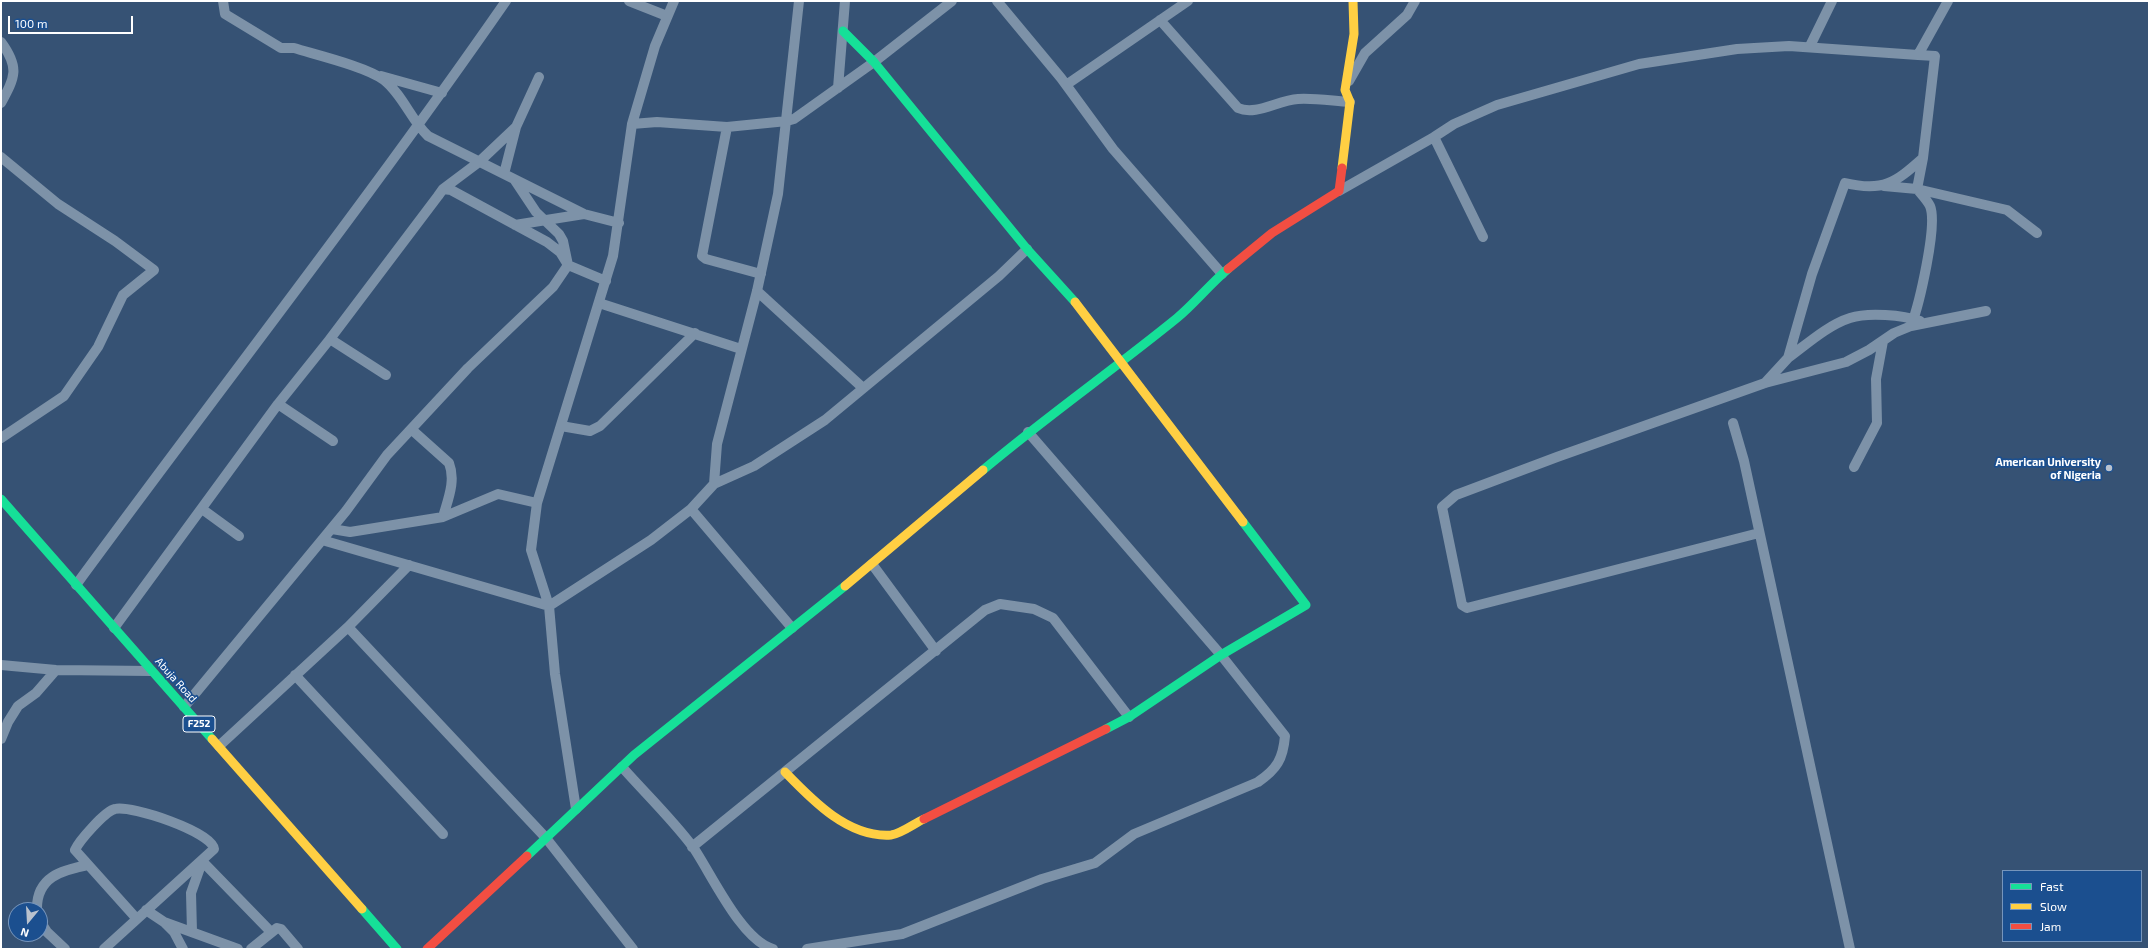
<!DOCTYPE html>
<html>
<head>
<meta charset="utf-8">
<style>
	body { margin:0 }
	#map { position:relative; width:2150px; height:950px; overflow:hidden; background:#365274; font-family:"Exo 2",sans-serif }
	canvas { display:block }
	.frame { position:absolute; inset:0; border:2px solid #fff; pointer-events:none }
	.legend { position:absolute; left:2002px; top:870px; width:140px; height:72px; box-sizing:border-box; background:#1b4f8f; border:1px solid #7695bc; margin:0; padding:5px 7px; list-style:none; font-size:12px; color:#fff }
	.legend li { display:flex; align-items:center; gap:8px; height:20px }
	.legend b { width:20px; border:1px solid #7695bc }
	.north { position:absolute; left:8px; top:902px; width:40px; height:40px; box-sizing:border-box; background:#1b4f8f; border:1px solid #7695bc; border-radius:50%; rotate:198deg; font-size:11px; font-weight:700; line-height:16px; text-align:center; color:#fff }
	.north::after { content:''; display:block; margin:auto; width:14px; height:18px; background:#b9c2ce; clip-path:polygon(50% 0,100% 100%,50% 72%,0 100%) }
	.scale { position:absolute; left:8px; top:16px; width:125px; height:18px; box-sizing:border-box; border:2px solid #fff; border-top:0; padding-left:5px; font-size:12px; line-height:14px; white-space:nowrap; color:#fff; -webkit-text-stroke:3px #1b4f8f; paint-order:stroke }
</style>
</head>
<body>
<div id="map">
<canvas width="2150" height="950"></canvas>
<div class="frame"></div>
<ul class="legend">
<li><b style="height:5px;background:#16e098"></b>Fast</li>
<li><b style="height:5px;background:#ffcf43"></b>Slow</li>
<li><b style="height:5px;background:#f24e42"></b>Jam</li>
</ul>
<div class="north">N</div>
<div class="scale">100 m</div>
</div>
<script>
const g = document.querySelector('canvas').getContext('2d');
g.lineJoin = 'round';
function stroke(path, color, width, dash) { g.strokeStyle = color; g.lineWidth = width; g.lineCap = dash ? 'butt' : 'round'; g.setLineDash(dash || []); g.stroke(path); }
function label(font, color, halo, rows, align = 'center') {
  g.font = font + ' "Exo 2",sans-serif'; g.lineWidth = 3.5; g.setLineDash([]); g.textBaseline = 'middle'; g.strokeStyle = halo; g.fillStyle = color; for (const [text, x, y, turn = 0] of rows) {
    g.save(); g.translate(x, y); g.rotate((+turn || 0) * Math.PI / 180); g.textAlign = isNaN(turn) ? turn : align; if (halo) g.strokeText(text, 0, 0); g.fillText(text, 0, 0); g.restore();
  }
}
stroke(new Path2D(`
	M223 1 225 14 281 48H294C317 55 367 67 384 80 403 95 411 120 428 136L584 214 619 223
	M629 1 667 16
	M997 1 1061 78 1113 149 1222 274
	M1160 20 1238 108C1256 116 1278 100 1298 99 1315 98 1333 101 1350 102
	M1 42C20 68 15 77 1 103
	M1810 46 1832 1
	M381 76 442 93
	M1349 81 1365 53 1407 15 1415 1
	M1066 85 1188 1
	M838 88 845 1
	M632 124 657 122 727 127 787 121 794 119 874 62 952 1
	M727 127 702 256 706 259 761 274
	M1434 137 1483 237
	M1 157 58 204 115 241 154 270 123 295 98 347 64 396 1 438
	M504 174 516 127 539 77
	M1884 186 1917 189 2007 210 2037 233
	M443 189 451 190 547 242 560 252 568 265 606 281
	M1339 191 1434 137 1454 124 1497 105 1639 64 1737 49 1789 46 1918 55
	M515 225 584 214
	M757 291 863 388
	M599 303 741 349
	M1911 326C1919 305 1938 225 1930 206 1927 200 1921 194 1917 189L1923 158
	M330 339 386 375
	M1788 358C1807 344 1828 325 1850 318 1868 312 1903 315 1920 321
	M1765 383 1788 358 1812 274 1845 183C1883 192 1895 183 1923 158L1935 56 1918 55 1948 1
	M278 404 333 441
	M1733 423 1744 461 1850 949
	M561 426 590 431 600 426 695 333
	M411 429 449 463C456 481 448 499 443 517
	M1854 467 1877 423 1876 379 1883 341
	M714 484 717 444 757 291 778 194 799 1
	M202 509 239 536
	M691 509 792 628
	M332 529 350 532 443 517 498 494 537 503
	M1759 533 1467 608 1462 605 1442 507 1456 495 1557 457 1765 383 1846 362 1869 350 1894 333 1911 326 1986 311
	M322 540 549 606 651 540 691 509 714 484 754 466 825 420 999 276 1027 249
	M872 564 936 651
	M76 585C219 390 368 200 506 1
	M348 627 546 838 633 949
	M114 628 278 404 330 339 438 196 443 189 479 162 516 127
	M1 665 56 670 151 671
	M295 675 443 834
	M184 707 346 511 387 455 468 368 553 287 568 265 563 241 559 234 536 212 514 179
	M1 739 8 722 18 706 36 693 56 670
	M219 746 348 627 409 565
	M622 767C645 793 672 819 693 847 711 873 741 940 773 949
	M576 809 555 674 549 606 531 550 537 503 613 256 632 124 655 46 674 1
	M692 847 985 610 1000 604 1034 609 1053 618 1129 717
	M202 861 271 932
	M37 910C36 877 62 870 88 865
	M146 910 164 922 174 932 183 949
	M40 921 47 932 65 949
	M164 922 238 949
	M192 932 191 893 202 862
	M104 949 214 849C212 832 132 805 115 809 105 811 79 841 75 850L136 918
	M251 949 277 928 281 929 298 949
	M807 949 902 934 1042 879 1095 863 1134 834 1258 782C1277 769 1283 759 1285 736L1221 655 1028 432`), '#7d92a8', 10);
stroke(new Path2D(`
	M843 31 874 62 1027 249 1075 302
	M983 470C1046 417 1113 370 1177 318 1195 303 1210 284 1228 269
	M1 499 212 739
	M1106 729 1129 717 1221 655 1306 605 1243 522
	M527 856 634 755 845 586
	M362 909 397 949`), '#16e098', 9);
stroke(new Path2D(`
	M1342 168 1350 102 1345 90 1354 34 1353 1
	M1075 302 1243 522
	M845 586 983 470
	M212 739 362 909
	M785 772C812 800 848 838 891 835 901 834 915 823 924 819`), '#ffcf43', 9);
stroke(new Path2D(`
	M1228 269 1272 233 1339 191 1342 168
	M924 819 1106 729
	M427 949 527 856`), '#f24e42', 9);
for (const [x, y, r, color] of [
	[2109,468,4,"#b9c2ce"]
]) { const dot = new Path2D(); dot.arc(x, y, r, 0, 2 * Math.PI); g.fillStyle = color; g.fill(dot); stroke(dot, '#1b4f8f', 1.5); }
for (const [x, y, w] of [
	[199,724,32]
]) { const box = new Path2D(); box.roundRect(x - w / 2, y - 8, w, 16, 3); g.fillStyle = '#1b4f8f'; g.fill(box); stroke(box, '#fff', 1); }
label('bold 10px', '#fff', null, [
	["F252",199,724]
]);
label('bold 11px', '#fff', '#1b4f8f', [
	["American University",2101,462],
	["of Nigeria",2101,475]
], 'right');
label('11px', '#fff', '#1b4f8f', [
	["Abuja Road",176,680,48]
]);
</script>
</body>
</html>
